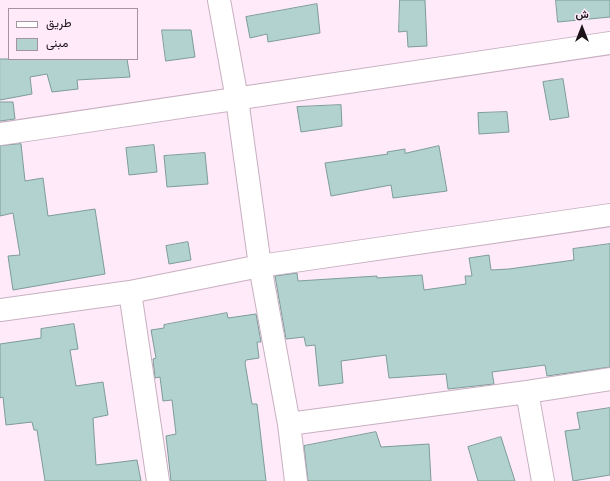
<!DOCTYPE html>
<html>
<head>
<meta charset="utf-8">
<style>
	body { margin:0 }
	#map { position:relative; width:610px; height:481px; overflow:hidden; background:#feeaf8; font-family:Georgia,Vazirmatn,serif }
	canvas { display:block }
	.legend { position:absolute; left:8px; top:8px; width:130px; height:52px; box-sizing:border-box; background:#feeaf8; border:1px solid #a4949f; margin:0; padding:5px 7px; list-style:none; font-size:12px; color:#1c1319 }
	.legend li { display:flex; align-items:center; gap:8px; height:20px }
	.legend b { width:20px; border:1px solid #a4949f }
	.north { position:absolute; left:562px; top:8px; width:40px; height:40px; -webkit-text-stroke:3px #feeaf8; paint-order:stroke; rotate:0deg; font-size:11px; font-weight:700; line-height:16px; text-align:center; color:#1c1319 }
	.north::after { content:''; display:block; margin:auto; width:14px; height:18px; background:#1c1319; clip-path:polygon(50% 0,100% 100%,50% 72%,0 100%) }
</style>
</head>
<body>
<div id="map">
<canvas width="610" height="481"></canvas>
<ul class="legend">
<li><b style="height:5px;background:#fff"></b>طريق</li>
<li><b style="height:11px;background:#b1d2ce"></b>مبنى</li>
</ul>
<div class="north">ش</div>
</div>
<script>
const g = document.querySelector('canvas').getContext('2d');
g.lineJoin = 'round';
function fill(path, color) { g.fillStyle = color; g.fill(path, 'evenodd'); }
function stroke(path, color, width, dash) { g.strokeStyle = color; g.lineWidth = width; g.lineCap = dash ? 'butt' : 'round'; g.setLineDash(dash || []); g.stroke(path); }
const building = new Path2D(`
	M400 0H425L427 46 408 47 407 31 399 32Z
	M556 0H610V17L558 22Z
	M317 4 320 33 268 42 267 34 250 38 246 17Z
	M162 30H191L195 57 166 61Z
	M0 59H127L130 77 77 80 78 89 52 92 47 74 30 77 32 94 0 100Z
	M563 79 569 117 550 120 543 82Z
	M0 102H13L15 119 0 121Z
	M341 105 342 126 301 132 297 107Z
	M507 112 509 132 479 134 478 113Z
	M21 144 25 181 43 178 48 216 95 209 105 274 13 290 8 256 20 255 13 213 0 216V146Z
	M154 145 157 172 129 175 126 148Z
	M439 146 447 191 393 198 391 185 331 196 325 163 388 154 387 152 405 149V153Z
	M205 153 208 184 167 187 164 156Z
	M188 242 191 260 169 264 166 246Z
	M610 244V367L547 376 545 365 492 372 494 384 448 389 446 374 389 378 386 355 341 361 343 383 319 386 315 345 306 346 304 337 286 339 275 276 297 273 298 281 377 276V278L422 275 424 290 466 284 465 276H472L469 258 489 255 491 270 509 269 574 260 573 249Z
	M227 313 228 318 256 314 261 342H257L259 358 246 360 245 363 252 404H257L266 481H171L166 436 176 434 172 400 163 401 160 377 155 378 153 359 156 358 151 330 164 328V325Z
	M74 324 78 349 70 350 76 386 103 382 108 415 93 418 96 465 137 460 141 481H45L37 430H34L32 422 6 425 3 397 0 398V344L41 338V329Z
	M610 408V475L573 481 565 431 580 429 577 413Z
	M376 432 381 447 429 444 431 481H308L304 446Z
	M501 437 515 481H478L468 447Z`);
fill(building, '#b1d2ce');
stroke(building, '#7d9c99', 1);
const street = new Path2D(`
	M219 0 237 99 260 266 289 424 296 481
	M0 134 610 43
	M130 292 158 481
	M0 310 130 292 260 266 610 215
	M527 392 543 481
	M289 424 527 392 610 379`);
stroke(street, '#c8b0c1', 24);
stroke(street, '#fff', 22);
</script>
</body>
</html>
